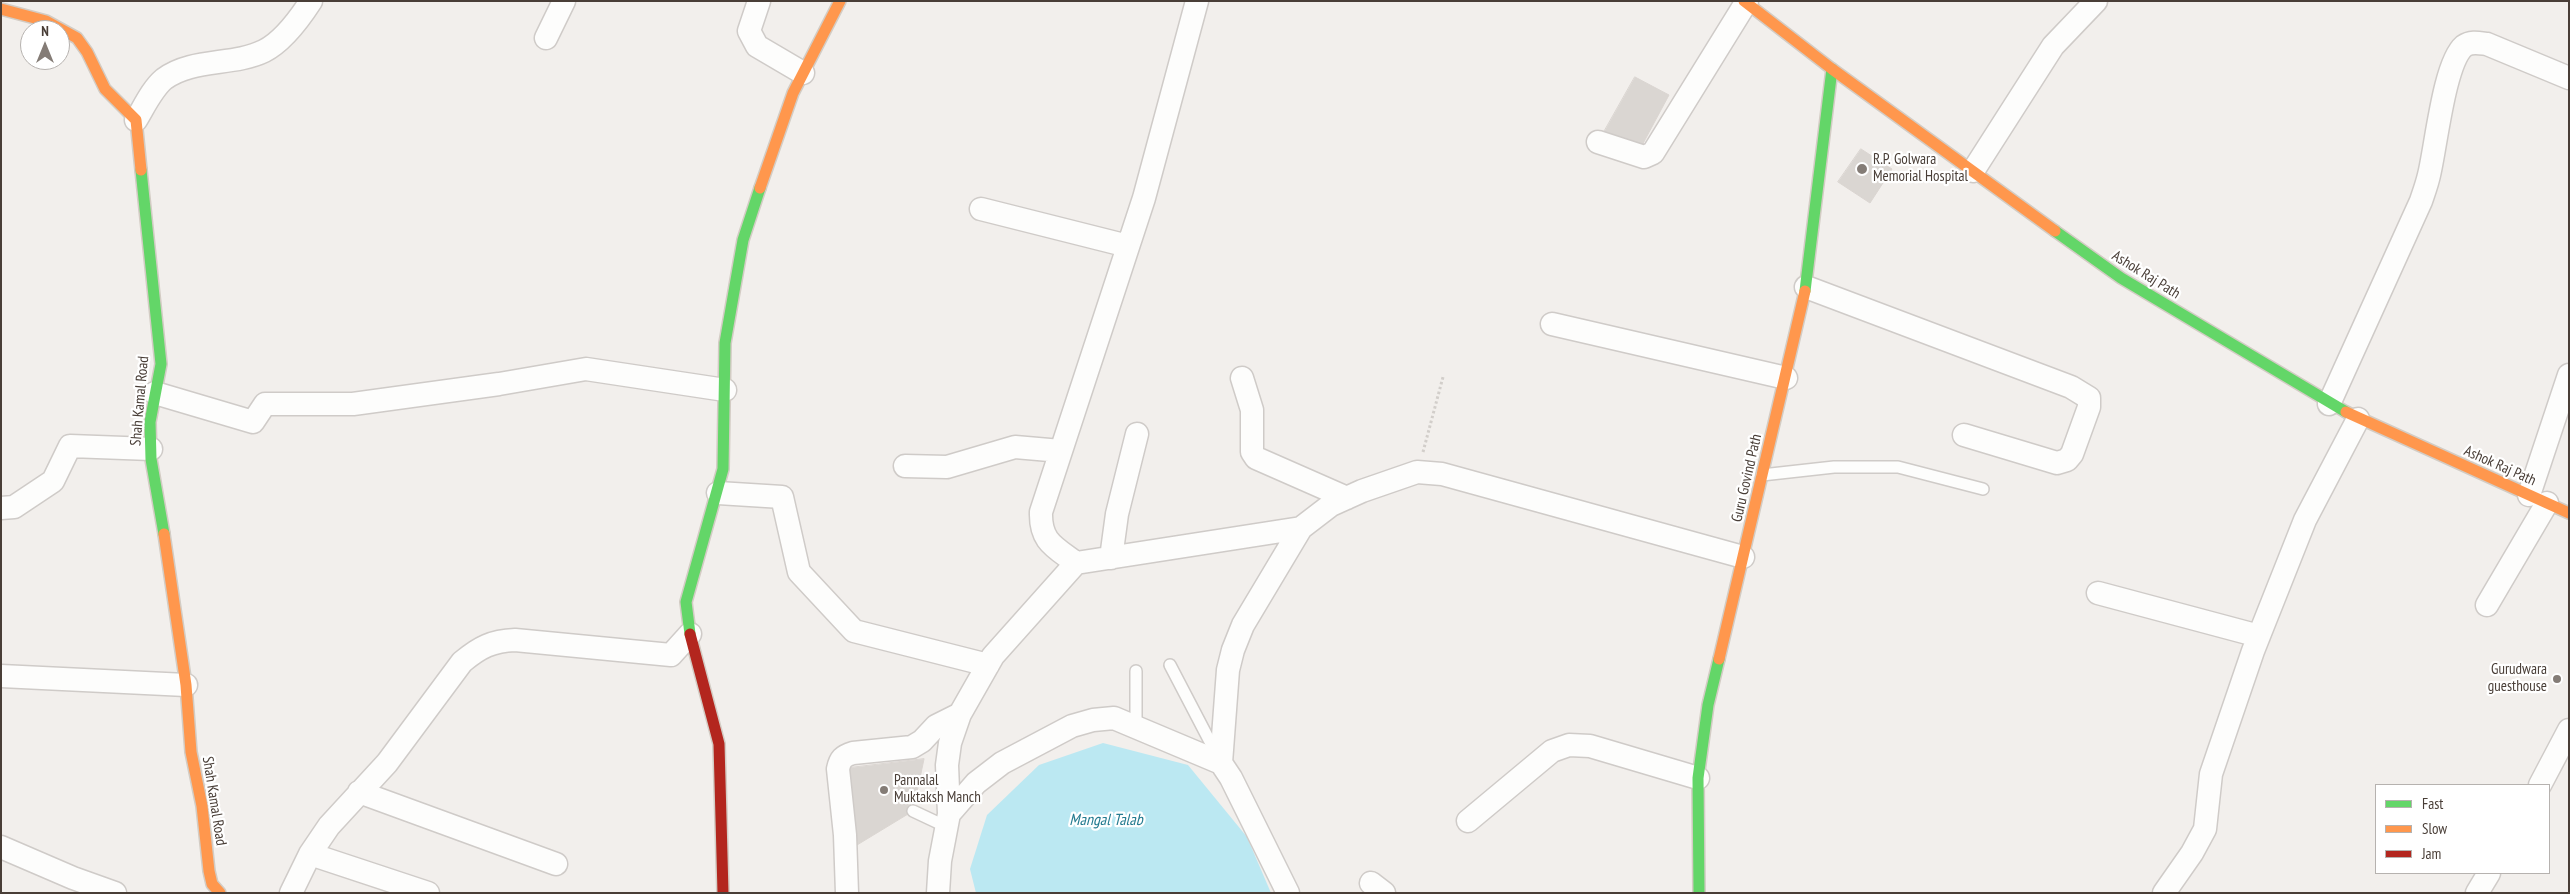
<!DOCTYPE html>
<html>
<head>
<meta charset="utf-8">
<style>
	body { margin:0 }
	#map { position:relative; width:2570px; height:894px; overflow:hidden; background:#f2efec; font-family:"PT Sans Narrow",sans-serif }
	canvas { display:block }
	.frame { position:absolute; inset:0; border:2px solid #493e37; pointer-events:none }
	.legend { position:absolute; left:2375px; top:784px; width:175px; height:90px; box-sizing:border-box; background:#fff; border:1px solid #b6b2af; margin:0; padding:6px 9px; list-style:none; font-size:15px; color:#493e37 }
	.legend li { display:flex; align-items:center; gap:10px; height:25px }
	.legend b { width:25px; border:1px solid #b6b2af }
	.north { position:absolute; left:20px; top:20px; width:50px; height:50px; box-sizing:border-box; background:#fff; border:1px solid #b6b2af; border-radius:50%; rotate:0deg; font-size:14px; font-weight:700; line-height:20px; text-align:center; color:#493e37 }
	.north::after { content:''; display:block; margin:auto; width:18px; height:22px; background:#847c76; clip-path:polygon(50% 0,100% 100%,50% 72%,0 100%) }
</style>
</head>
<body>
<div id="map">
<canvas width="2570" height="894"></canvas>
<div class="frame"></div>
<ul class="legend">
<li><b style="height:6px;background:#63d668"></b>Fast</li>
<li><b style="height:6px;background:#ff974d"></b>Slow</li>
<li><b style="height:6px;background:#b3261e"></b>Jam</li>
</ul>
<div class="north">N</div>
</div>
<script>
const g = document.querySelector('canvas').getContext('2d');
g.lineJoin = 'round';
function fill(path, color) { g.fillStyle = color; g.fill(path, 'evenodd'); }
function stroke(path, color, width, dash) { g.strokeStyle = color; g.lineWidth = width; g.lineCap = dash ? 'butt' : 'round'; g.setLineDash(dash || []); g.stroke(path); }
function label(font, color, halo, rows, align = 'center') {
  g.font = font + ' "PT Sans Narrow",sans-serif'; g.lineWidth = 4.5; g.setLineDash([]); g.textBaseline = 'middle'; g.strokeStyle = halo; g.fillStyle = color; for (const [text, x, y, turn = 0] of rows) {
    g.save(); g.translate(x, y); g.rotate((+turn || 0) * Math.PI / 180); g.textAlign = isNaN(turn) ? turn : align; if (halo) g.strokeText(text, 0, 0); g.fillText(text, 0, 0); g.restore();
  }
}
fill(new Path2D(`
	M1103 743 1188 765 1247 837 1271 893H976L970 869 987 815 1039 765Z`), '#bbe8f2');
const building = new Path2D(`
	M1635 77 1669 95 1639 151 1604 132Z
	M1861 149 1892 169 1870 203 1838 182Z
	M924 759 913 811 857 845 849 768Z`);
fill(building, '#dad6d2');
stroke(building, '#dad5d1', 1);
const lane = new Path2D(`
	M1762 475 1834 467H1898L1983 489
	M1170 665 1218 757
	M1136 727V671
	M913 811 947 827`);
const street = new Path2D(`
	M759 1 749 31 757 46 803 73
	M546 38 564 1
	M136 120C144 107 152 89 164 79 192 58 233 66 264 51 282 42 300 18 311 1
	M1598 142 1644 157 1653 153 1747 1
	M1973 171 2053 46 2096 1
	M981 209 1128 246
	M1806 287 2071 387 2089 398V407L2072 454 2067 460 2057 463 1964 435
	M1552 324 1786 378
	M1242 378 1252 410V452L1256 458 1347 498
	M155 393 253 422 265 404H353L499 384 586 369 725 390
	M2329 404 2421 201C2424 192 2427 184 2429 175 2436 147 2444 63 2464 46 2471 41 2479 43 2487 44L2569 78
	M905 466 947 467 1015 447 1061 451
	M718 493 782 497 799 572 854 631 988 665
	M2529 495 2569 375
	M1 508 14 507 53 481 70 446 151 449
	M1111 558 1117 514 1137 434
	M1076 563C1055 547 1040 542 1041 512L1144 198 1197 1
	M2098 593 2259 636
	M2487 605 2547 503
	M1 676 186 685
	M1221 763 1228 670 1233 650 1243 625 1301 528 1331 505 1362 491 1417 472 1442 474 1743 557
	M2540 785 2569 730
	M359 792 556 864
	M949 814 947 765 950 743 960 714 993 656 1076 563 1301 528
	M1468 821 1552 751 1569 745 1590 746 1698 778
	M1 847 73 878 115 893
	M310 854 428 893
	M1371 883 1384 893
	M291 893 310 854 329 826 387 763 462 662C480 647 492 641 515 640L671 655 690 634
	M847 893 845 835 838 769C840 759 843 756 853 753L912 747 922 741 936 726 960 714
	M938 893 940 861 949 814 976 783 1002 763 1072 726 1093 720 1114 718 1221 763 1231 778 1288 893
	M2164 893 2192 853 2205 829 2211 774 2253 651 2305 520 2358 419
	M2477 893 2489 873`);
const fast = new Path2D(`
	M141 170 161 364 150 422 151 459 164 534
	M2055 231 2121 278 2346 412
	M1805 291 1832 69
	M690 634 686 602 723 469 725 343 743 240 760 188
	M1699 893 1698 778 1708 705 1719 659`);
const slow = new Path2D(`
	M1744 1 1832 69 2055 231
	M1 9 46 21 77 38 87 52 105 89 136 120 141 170
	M760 188 793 93 840 1
	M2346 412 2569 513
	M164 534 186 685 191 752 202 806 209 871 212 884 220 893
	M1719 659 1805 291`);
const jam = new Path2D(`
	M690 634 719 744 723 893`);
stroke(lane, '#cfcbc8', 14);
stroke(street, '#cfcbc8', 25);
stroke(fast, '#d3ccc4', 14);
stroke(slow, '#d3ccc4', 14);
stroke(jam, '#d3ccc4', 14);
stroke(new Path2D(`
	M1423 452 1443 377`), '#d2ceca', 3, [2.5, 2.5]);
stroke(lane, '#fdfdfc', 11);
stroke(street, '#fdfdfc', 22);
stroke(fast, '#63d668', 11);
stroke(slow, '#ff974d', 11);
stroke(jam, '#b3261e', 11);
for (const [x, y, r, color] of [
	[1862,169,6,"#847c76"],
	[2557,679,5,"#847c76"],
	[884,790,5,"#847c76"]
]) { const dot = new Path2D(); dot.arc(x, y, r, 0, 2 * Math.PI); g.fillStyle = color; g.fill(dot); stroke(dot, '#fff', 2); }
label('15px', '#493e37', '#fff', [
	["R.P. Golwara",1873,160],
	["Memorial Hospital",1873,177],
	["Gurudwara",2547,670,"right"],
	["guesthouse",2547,687,"right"],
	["Pannalal",894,781],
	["Muktaksh Manch",894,798]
], 'left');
label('15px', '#493e37', '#fff', [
	["Ashok Raj Path",2146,275,32],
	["Shah Kamal Road",140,401,-85],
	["Ashok Raj Path",2500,466,24],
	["Guru Govind Path",1747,478,-77],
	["Shah Kamal Road",214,801,81]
]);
label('italic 16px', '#247b90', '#fff', [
	["Mangal Talab",1106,820]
]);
</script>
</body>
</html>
